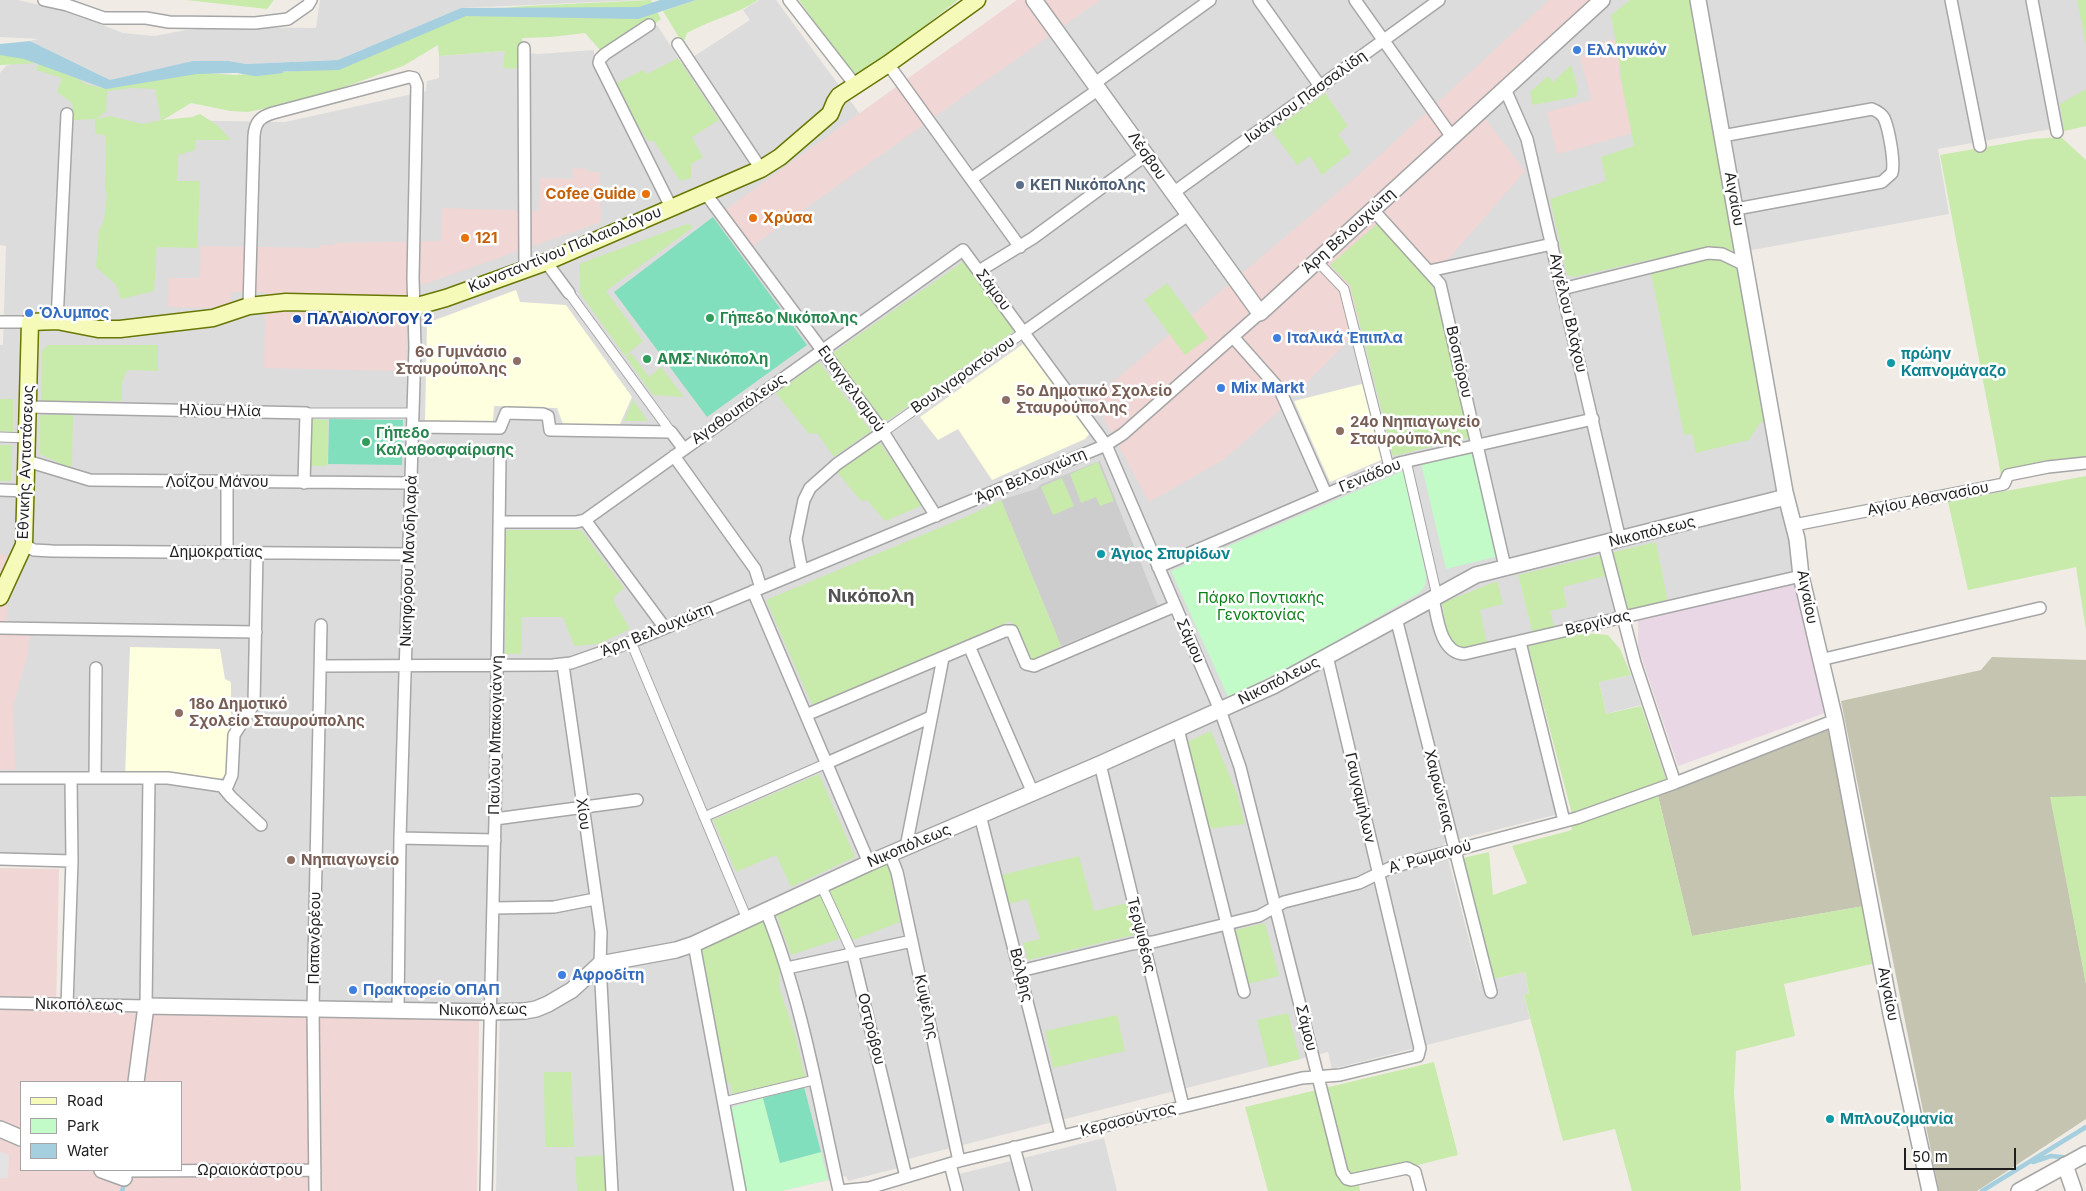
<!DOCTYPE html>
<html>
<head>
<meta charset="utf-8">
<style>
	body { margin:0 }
	#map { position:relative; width:2086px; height:1191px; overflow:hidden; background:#f0ece5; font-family:Inter,sans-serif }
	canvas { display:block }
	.legend { position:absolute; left:20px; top:1081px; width:162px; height:90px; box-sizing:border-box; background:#fff; border:1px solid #a5a5a5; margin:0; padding:6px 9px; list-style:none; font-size:15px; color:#1f1f1f }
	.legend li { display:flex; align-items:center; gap:10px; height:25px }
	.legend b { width:25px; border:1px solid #a5a5a5 }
	.scale { position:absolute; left:1904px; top:1148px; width:112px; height:22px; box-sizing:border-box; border:2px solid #1f1f1f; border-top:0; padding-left:6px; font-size:15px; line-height:18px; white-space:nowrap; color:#1f1f1f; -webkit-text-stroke:4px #fff; paint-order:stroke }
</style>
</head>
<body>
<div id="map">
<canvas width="2086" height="1191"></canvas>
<ul class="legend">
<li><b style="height:6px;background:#f5fab9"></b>Road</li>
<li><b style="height:14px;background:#c2fac8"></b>Park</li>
<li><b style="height:14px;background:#a5cfde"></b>Water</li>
</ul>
<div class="scale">50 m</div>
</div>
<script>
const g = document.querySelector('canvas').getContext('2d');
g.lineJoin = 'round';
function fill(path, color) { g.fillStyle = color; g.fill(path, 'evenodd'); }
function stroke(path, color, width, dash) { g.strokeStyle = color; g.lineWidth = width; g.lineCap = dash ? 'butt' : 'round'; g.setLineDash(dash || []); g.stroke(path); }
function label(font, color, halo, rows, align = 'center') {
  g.font = font + ' Inter,sans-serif'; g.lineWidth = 5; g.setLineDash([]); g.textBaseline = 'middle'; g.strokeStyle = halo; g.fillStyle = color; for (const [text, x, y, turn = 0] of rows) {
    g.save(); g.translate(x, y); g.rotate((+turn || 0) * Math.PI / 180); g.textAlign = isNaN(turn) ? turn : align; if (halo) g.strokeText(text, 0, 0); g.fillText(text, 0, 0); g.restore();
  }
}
fill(new Path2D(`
	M0 0H18L67 11 123 33 154 36 186 30 222 27 316 28 320 0H641L461 8 338 60 246 64 229 61 155 89 162 120 285 122 426 91 427 81 439 78V56L505 51 539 54 594 50V60L597 66 657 25 682 64 750 20 743 10 759 0H776L869 126 1035 0H2086V126L2064 131 2063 127 1938 149 1949 214 1736 253 1798 571 1516 639 1559 814 1444 843 1480 982 1525 972 1529 993 1524 995 1530 1019 1332 1069 1328 1052 896 1162 898 1168 848 1181 846 1176 781 1191H496L500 1004 141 1003 74 997 77 858 0 855V345H3L6 246 0 245V73L6 66 14 63 29 62 106 78 30 41 38 39 0 37Z
	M1631 675 1641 705 1606 714 1599 682Z
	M1104 1138 1117 1191H964L959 1174Z`), '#dddcdc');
fill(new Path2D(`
	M1017 0H1100L745 251 718 215Z
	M1549 0H1601L1478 109 1525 171 1430 280 1377 224 1330 265 1350 285 1359 323 1351 338 1276 414 1223 460 1149 502 1093 399 1356 177Z
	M1616 39 1623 68 1618 69 1633 133 1557 154 1547 112 1592 100 1580 58 1601 42Z
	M573 168 588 169V172H600L601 222 407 290 406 371 264 368 266 292H231L230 308 168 307 169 278H200L201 246 320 248V245H334L335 243 441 241 442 208 539 211 540 178 573 179Z
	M0 553 12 560 5 633 30 636 27 657 13 706 15 770H0Z
	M0 868 59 869 56 1012 479 1019 477 1191H0ZM21 1082H181V1170H21Z`), '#f0d6d4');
fill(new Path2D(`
	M1800 583 1825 713 1678 766 1638 647V621L1681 609Z`), '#e9d7e5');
fill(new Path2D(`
	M516 290 520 302 566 305 632 397 620 424H563L557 408 494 406 493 421H425L427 323Z
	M1026 342 1091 432 1085 439 992 480 958 429 938 440 920 417Z
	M1362 384 1381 460 1330 482 1294 401Z
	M130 647 220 649 225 679 231 682V772L220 779 125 776Z`), '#feffdf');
fill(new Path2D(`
	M1100 461 1158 606 1061 646 1001 500 1036 489 1041 484Z`), '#cdcdcd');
fill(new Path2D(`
	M1992 657 2086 660V796L2051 798 2086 984V1119L1977 1191H1939L1841 701 1981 670Z
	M1828 730 1864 906 1692 936 1658 796Z`), '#c4c4b0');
fill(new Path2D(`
	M186 0H274L267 9Z
	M651 0 661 19 652 26 622 37 600 50 585 33 551 37 522 38 525 69 503 68 505 51 439 56 438 45 403 66 305 101 247 112 230 111 191 103 163 120 192 117 200 114 217 125 231 140H196L195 150 178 155 177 181H200L197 248 157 247 154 291 121 299 116 285 96 267 99 230 104 221 107 195 105 188 106 135 95 134V119L74 120 72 103 57 92 62 78 36 70 39 63 0 65V54L43 57 86 84 102 88 154 75 193 72 234 75 297 71 370 51 471 11 526 6ZM131 88 155 89 161 120 143 124 110 116 96 119 106 111 107 91Z
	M696 0H758C736 15 710 20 687 33L683 44 663 11Z
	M799 0H958L856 79Z
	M1630 0H1689L1768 422 1760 423 1749 440 1696 453 1692 434 1684 435 1651 274 1656 272 1653 259 1574 277 1567 275 1550 199 1606 181 1601 157 1634 146 1620 74 1621 73 1611 15Z
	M2077 0H2086V46Z
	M678 58 719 120 692 137 703 158 691 163V178L680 181 654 141H648L637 124 617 83 643 70 647 74Z
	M1571 65 1578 89 1576 97 1532 105 1530 92 1548 76 1553 82Z
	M2086 89V126L2064 131 2060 104Z
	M1325 93 1348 126 1338 134 1351 152 1322 175 1310 156 1297 165 1272 131Z
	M2061 137 2086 160V463L2002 480 1940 155 2032 139Z
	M687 224 693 226 692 228 606 291 643 341 625 356 580 293 579 264Z
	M1377 224 1430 280 1436 295 1469 438 1393 456 1350 285 1330 265Z
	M964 261 1014 331 884 423 833 353Z
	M1167 283 1208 338 1185 355 1144 300Z
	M48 345H158V371L129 370 126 372 122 382V401H41L42 351Z
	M631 353 649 377 661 367 684 397 653 395 626 357Z
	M819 362 871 431 834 457 817 433 809 434 776 393Z
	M0 399H13V432L0 431Z
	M633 400 648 421H624Z
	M40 415H73L72 469 40 454Z
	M310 419 328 420 327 466H311L309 463Z
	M879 442 924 505 885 521 867 500 861 501 837 472Z
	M0 445H12L11 481H0Z
	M1098 462 1114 501 1100 506 1096 497 1081 503 1070 474Z
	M2086 476V630L2076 567 1968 590 1948 502Z
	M1062 478 1074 506 1053 515 1041 487Z
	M1001 500 1061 646 1029 661 1011 621 812 705 766 600 968 516Z
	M506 530H581L624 588 614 597V602L630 629 598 644 574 646 563 617H522L521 654H505Z
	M1656 542 1668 602 1627 612 1617 573 1563 587 1567 607 1550 611 1555 630 1533 635 1518 575Z
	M1497 581 1503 604 1480 610 1487 644C1480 645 1471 649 1463 648 1446 647 1445 616 1442 603Z
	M1584 633 1608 635 1620 649 1631 675 1599 682 1606 714 1641 706 1670 791 1658 796 1692 936 1864 906 1876 963 1784 984 1795 1036 1736 1051 1734 1093 1741 1190 1738 1191H1632L1615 1129 1563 1141 1524 995 1529 993 1525 972 1493 979 1463 858 1489 852 1493 895 1527 883 1512 846 1572 830 1570 820 1573 818 1528 646Z
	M1211 731 1237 794 1245 824 1208 829 1185 743Z
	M819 774 855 857 791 887 776 855 736 872 713 820Z
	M2086 796V984L2050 797Z
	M1079 856 1094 911 1131 902 1138 934 1028 960 1023 943 1040 939 1027 899 1009 904 1001 875Z
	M887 859 900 922 853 940 826 888Z
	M820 892 839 939 791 955 776 914Z
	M762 919 783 971 779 974 780 990 795 1034 805 1077 732 1094 730 1083 727 1084 701 949Z
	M1265 923 1279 976 1248 984 1235 930Z
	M1288 1013 1300 1059 1269 1067 1257 1020Z
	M1117 1015 1125 1051 1053 1068 1045 1031Z
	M1434 1062 1458 1155 1358 1180 1360 1191H1268L1245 1107Z
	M544 1072H571L574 1147H545Z
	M606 1155 608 1191H577L575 1157Z`), '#c8eaab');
fill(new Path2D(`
	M1474 450 1499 556 1446 569 1421 463Z
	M1403 471 1426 576 1425 586 1419 593 1306 659 1228 697 1171 571Z
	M763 1098 780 1163 821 1152 828 1180 781 1191H746L729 1108Z`), '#c2fac8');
fill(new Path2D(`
	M713 217 807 345 707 417 614 292Z
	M329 419 403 420 402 465 328 464Z
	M804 1087 821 1152 780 1163 763 1098Z`), '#82dfbe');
fill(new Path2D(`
	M0 1152 9 1155 8 1178H0Z`), '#e3e3e3');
fill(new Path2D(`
	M660 0H696L638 19 466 16 339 70 197 74 106 89 24 59 0 55V44L30 41 110 80 193 61H229L246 64 338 60 461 8 639 7Z`), '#a5cfde');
stroke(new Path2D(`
	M239 71 256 74 281 71
	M2033 1162 2051 1156 2071 1158
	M122 1191 123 1188
	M1982 1191 2086 1127`), '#a5cfde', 4.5);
const pedestrian = new Path2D(`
	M1317 261 1344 289 1389 467
	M569 293 671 432
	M306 413H413
	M883 432 1024 332
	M0 437 27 438
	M1406 461 1437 596
	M631 642 747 919
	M704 817 827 763
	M821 885 852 952
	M723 1102 814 1080`);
const minor = new Path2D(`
	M44 0 67 5 104 18H146L169 22 255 23 288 19 308 5 311 0
	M789 0 856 86
	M1259 0 1320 86
	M1355 0 1452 137
	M1951 0 1980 146
	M2032 0 2057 132
	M649 25 605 54 600 59 599 63 671 207
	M678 44 761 169
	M524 48 525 270
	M888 64 1020 247
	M1095 83 1210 0
	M1505 89 1527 139 1620 540
	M1722 136 1872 109C1877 111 1881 113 1884 118 1889 129 1895 163 1892 173L1882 182 1736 209
	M971 179 1099 89
	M1173 193 1439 0
	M706 194 883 432 936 516
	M1373 210 1440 284 1505 567
	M546 262 569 293
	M979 271 1033 238 1146 155
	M1429 271 1552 244
	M1562 289 1708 253 1722 254 1745 265
	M249 306 254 136C255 122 260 117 273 113L409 77 414 78 417 85 413 278 415 347 400 838 398 1010
	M57 321 67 114
	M0 322H30
	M1024 332 1188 215
	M1233 337 1280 390 1326 494
	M28 407 306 413 304 483
	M413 427 500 428 506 413 543 414 548 416 550 430 671 432 683 448
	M674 456 755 569 761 588
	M27 461 90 480 411 483
	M0 490 26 491
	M585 520 665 628
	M500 522H576L585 520 963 250 1106 445 1220 710 1240 767 1342 1172 1347 1179 1351 1180 1407 1168 1415 1172 1420 1191
	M1794 525 2004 484 2008 475 2048 467 2086 463
	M1604 544 1635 663 1675 783
	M24 545 34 550 52 551 409 554
	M227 553V483
	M1158 567 1399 463 1593 419
	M802 571 796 539 804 500 810 488 837 464 883 432
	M753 591 869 863
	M1433 598C1437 616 1440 653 1464 654L1801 576
	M1396 618 1491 992
	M0 628 256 632
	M1520 642 1564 821
	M969 646 1033 793
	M1820 660 2040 608
	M563 665 601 932 600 964 612 1191
	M321 666 553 665 571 663 631 642 1106 445 1123 434 1260 313
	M806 715 1005 631H1012L1026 664 1034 666 1175 606
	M1178 729 1244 992
	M827 763 931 717
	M1100 764 1183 1106
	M0 778H168L222 786 231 797 261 825
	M95 778 96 668
	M226 789 232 775 234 735 254 704 257 553
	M980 815 1061 1136
	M495 819 637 800
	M400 838 495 840
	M906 847 943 658
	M890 854 897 872 959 1161
	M0 859 72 861
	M493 908 554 907 595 899
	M766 911C802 1000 818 1097 839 1191
	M694 944 740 1191
	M852 952 906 1177
	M787 968 912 941
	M1020 971 1132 944 1153 942 1259 916 1284 902 1359 883 1390 868 1410 862 1577 818 1675 783 1835 720
	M0 1003 146 1006 149 778
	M67 1005 72 861 71 779
	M1014 1147 1026 1191
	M950 1164 957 1191
	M124 1171 315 1170
	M315 1191 313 1008 321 625
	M486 1191 495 819 500 458
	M839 1191 869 1188 959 1161 1302 1078 1340 1075 1418 1056 1420 1048 1327 656`);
const tertiary = new Path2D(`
	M1034 0 1260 313 1602 0
	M1698 0 1785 492 1797 539 1801 576 1835 720 1891 1014 1930 1191
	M136 1082 146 1006 490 1012 525 1011 536 1009 548 1004 572 990 600 964 676 950 694 944 869 863 1100 764 1273 686 1476 575 1786 497
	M0 1129 21 1138
	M2065 1165 2074 1191
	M102 1170 124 1178
	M2019 1191 2086 1154`);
const secondary = new Path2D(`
	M0 597 24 545 30 322 57 321 98 329H120L213 318 249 306 286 302 421 305 446 298 546 262 761 169 780 157 830 114 835 102 839 96 888 64 977 0`);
stroke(pedestrian, '#a6a6a6', 11);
stroke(minor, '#a6a6a6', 14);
stroke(tertiary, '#a6a6a6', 18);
stroke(secondary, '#687704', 19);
stroke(pedestrian, '#fff', 9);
stroke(minor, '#fff', 11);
stroke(tertiary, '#fff', 15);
stroke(secondary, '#f5fab9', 16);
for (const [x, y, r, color] of [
	[1577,50,5,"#3f7fe0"],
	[1020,185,5,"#5c6f8a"],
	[646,194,5,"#e8710a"],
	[753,218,5,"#e8710a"],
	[465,238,5,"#e8710a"],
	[29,313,5,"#3f7fe0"],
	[710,318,5,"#2e9e5b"],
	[297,319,5,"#1a4fb4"],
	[1277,338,5,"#3f7fe0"],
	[647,359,5,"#2e9e5b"],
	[517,361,5,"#8d6e63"],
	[1891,363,5,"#0f9aa8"],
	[1221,388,5,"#3f7fe0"],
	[1006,400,5,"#8d6e63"],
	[1340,431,5,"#8d6e63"],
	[366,442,5,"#2e9e5b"],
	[1101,554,5,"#0f9aa8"],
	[179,713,5,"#8d6e63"],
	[291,860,5,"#8d6e63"],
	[562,975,5,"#3f7fe0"],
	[353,990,5,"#3f7fe0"],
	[1830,1119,5,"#0f9aa8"]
]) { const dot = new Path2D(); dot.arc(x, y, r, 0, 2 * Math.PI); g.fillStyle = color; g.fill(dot); stroke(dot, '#fff', 2); }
label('bold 15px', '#366cbe', '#fff', [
	["Ελληνικόν",1587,50],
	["Όλυμπος",39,313],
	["Ιταλικά Έπιπλα",1287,338],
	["Mix Markt",1231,388],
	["Αφροδίτη",572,975],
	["Πρακτορείο ΟΠΑΠ",363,990]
], 'left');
label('15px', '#1f1f1f', '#fff', [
	["Ιωάννου Πασσαλίδη",1306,97,-36],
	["Λέσβου",1147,156,55],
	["Αιγαίου",1734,199,80],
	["Άρη Βελουχιώτη",1349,231,-42],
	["Κωνσταντίνου Παλαιολόγου",565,250,-22],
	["Σάμου",993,290,53],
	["Αγγέλου Βλάχου",1568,313,77],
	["Βοσπόρου",1459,362,77],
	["Βουλγαροκτόνου",963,375,-35],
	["Ευαγγελισμού",851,389,54],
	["Αγαθουπόλεως",739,409,-35],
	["Ηλίου Ηλία",220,411,1],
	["Εθνικής Αντιστάσεως",26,462,-88],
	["Άρη Βελουχιώτη",1031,476,-23],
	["Γενιάδου",1370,476,-22],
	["Λοΐζου Μάνου",217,482],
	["Αγίου Αθανασίου",1928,499,-11],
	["Νικοπόλεως",1652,532,-14],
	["Δημοκρατίας",216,552],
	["Νικηφόρου Μανδηλαρά",409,561,-88],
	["Αιγαίου",1807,597,79],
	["Βεργίνας",1598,623,-14],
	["Άρη Βελουχιώτη",657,630,-22],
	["Σάμου",1190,641,66],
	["Νικοπόλεως",1279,681,-27],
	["Παύλου Μπακογιάννη",496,735,-89],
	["Χαιρώνειας",1439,791,76],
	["Γαυγαμήλων",1360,798,77],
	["Χίου",583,814,82],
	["Νικοπόλεως",909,846,-23],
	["Α΄ Ρωμανού",1430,857,-16],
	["Τερψιθέας",1141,935,76],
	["Παπανδρέου",315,938,-89],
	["Βόλβης",1021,975,76],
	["Αιγαίου",1888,994,79],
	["Νικοπόλεως",79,1005,1],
	["Κυψέλης",926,1007,78],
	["Νικοπόλεως",483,1010,-1],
	["Σάμου",1306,1028,76],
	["Οστρόβου",871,1029,76],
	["Κερασούντος",1128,1120,-14],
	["Ωραιοκάστρου",250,1170]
]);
label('bold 15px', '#4e5e75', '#fff', [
	["ΚΕΠ Νικόπολης",1030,185]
], 'left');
label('bold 15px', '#c56008', '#fff', [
	["Cofee Guide",636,194,"right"],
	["Χρύσα",763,218],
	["121",475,238]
], 'left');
label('bold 15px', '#27864d', '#fff', [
	["Γήπεδο Νικόπολης",720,318],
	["ΑΜΣ Νικόπολη",657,359],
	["Γήπεδο",376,433],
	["Καλαθοσφαίρισης",376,450]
], 'left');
label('bold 15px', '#164399', '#fff', [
	["ΠΑΛΑΙΟΛΟΓΟΥ 2",307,319]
], 'left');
label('bold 15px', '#785e54', '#fff', [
	["6ο Γυμνάσιο",507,352,"right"],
	["Σταυρούπολης",507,369,"right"],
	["5ο Δημοτικό Σχολείο",1016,391],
	["Σταυρούπολης",1016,408],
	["24ο Νηπιαγωγείο",1350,422],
	["Σταυρούπολης",1350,439],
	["18ο Δημοτικό",189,704],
	["Σχολείο Σταυρούπολης",189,721],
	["Νηπιαγωγείο",301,860]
], 'left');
label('bold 15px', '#0d838f', '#fff', [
	["πρώην",1901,354],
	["Καπνομάγαζο",1901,371],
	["Άγιος Σπυρίδων",1111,554],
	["Μπλουζομανία",1840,1119]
], 'left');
label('15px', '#0b7f17', '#fff', [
	["Πάρκο Ποντιακής",1261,598],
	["Γενοκτονίας",1261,615]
]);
label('bold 18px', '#525252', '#fff', [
	["Νικόπολη",871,597]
]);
</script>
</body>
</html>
